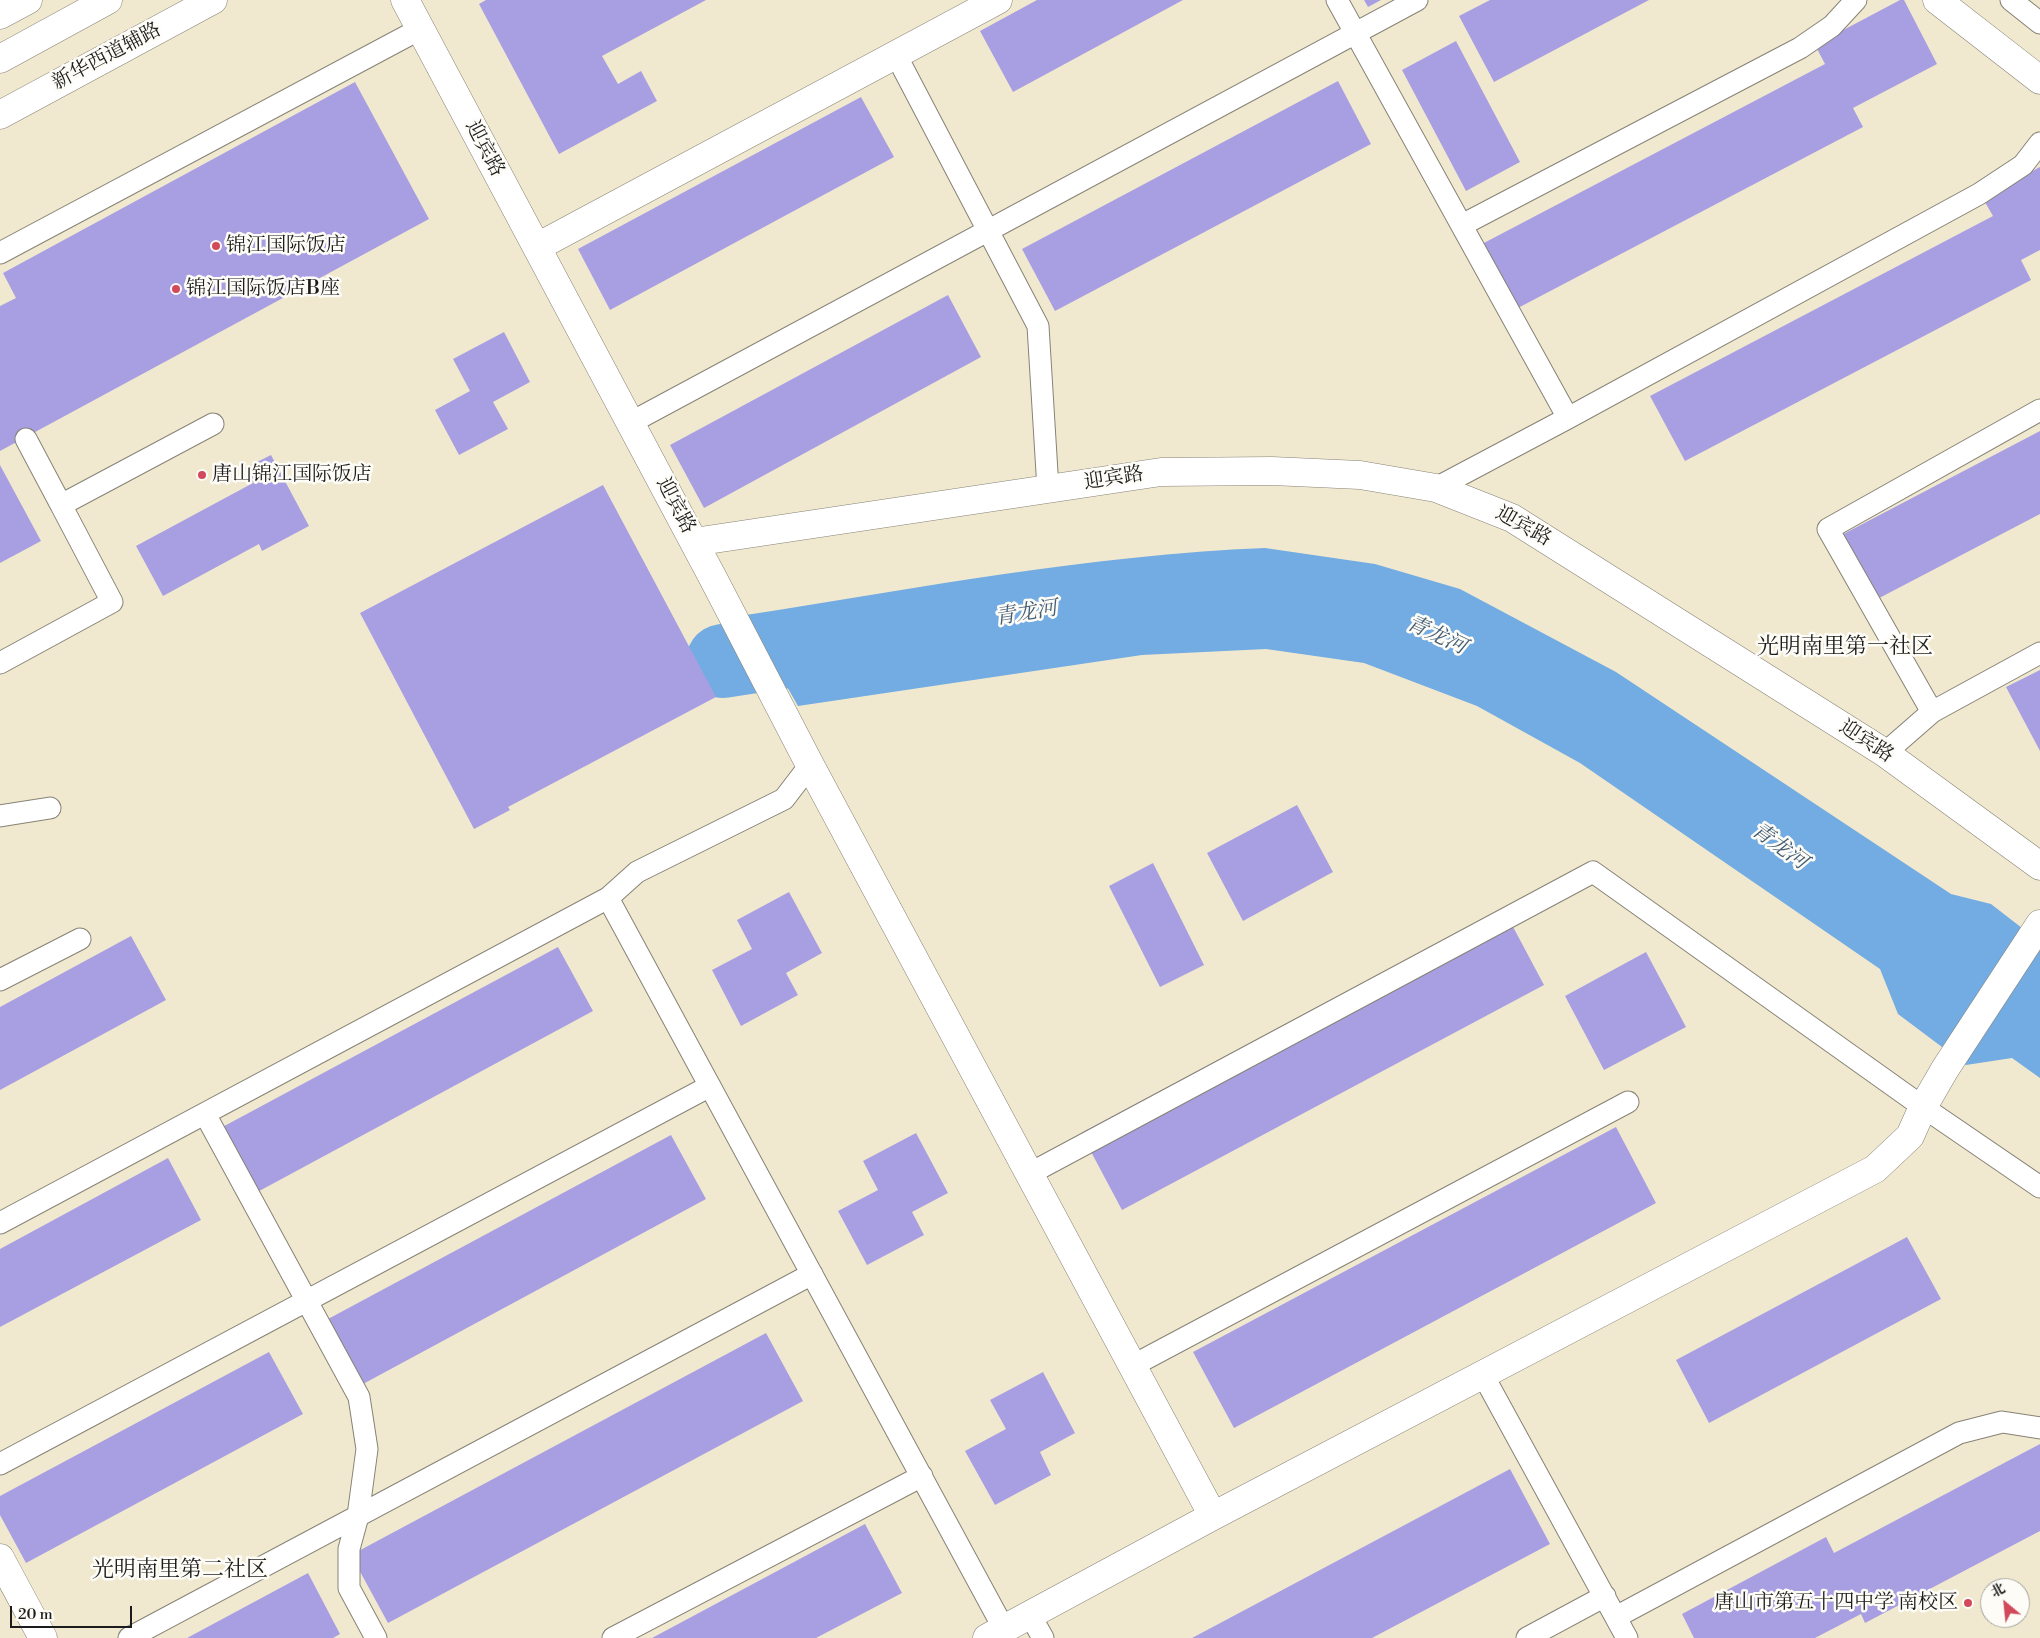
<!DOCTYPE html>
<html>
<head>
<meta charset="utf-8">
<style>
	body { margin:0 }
	#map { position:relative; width:2040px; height:1638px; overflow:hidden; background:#f1e9cf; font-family:"Libre Bodoni","Noto Serif SC",serif }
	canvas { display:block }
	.north { position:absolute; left:1980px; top:1578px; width:50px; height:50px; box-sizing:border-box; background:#fdfcf7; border:1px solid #a3a29f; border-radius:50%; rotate:332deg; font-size:14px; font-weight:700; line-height:20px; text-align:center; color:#1c1c1c }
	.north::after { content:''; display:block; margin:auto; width:18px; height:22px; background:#d1495b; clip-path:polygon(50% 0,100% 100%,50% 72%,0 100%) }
	.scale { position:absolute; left:10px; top:1606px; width:122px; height:22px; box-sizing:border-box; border:2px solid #1c1c1c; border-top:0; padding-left:6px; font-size:15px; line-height:18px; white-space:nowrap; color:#1c1c1c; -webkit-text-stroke:4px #fdfcf7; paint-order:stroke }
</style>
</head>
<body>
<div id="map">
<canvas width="2040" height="1638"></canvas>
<div class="north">北</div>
<div class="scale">20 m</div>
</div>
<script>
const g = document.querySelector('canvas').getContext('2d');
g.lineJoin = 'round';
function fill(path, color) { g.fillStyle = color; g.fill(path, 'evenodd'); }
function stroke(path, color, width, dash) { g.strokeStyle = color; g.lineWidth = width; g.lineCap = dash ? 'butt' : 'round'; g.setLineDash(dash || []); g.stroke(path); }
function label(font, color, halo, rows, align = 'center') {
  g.font = font + ' "Libre Bodoni","Noto Serif SC",serif'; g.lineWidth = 5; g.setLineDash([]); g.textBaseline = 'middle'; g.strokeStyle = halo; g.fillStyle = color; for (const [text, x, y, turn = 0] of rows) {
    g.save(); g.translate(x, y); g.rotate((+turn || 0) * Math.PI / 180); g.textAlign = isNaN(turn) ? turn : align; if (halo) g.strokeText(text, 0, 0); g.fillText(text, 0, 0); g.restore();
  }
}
fill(new Path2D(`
	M1265 548 1375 564 1460 589 1616 672 1951 894 1991 904 2040 942V1078L2012 1058 1966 1065 1898 1014 1880 969 1580 763 1477 706 1364 663 1266 649 1142 655 798 706 746 615C918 588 1090 555 1265 548Z`), '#72ace2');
stroke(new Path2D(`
	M723 661 840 643`), '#72ace2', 74);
fill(new Path2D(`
	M486 0H706L602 56 618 84 641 71 657 101 559 154 479 4Z
	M1037 0H1183L1013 92 980 31Z
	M1364 0H1381L1368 7Z
	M1490 0H1649L1494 82 1459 16Z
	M1900 0H1904L1937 64 1853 108 1863 127 1516 309 1482 244 1825 64 1815 45Z
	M1456 41 1520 162 1466 191 1402 70Z
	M1338 81 1371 144 1055 311 1022 249Z
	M355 82 429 219 0 451V306L16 298 3 273Z
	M861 97 894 157 610 310 578 249Z
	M2040 167V250L2021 260 2031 280 1685 461 1650 396 1993 216 1982 197Z
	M948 295 981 357 704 508 670 445Z
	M504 332 530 382 493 402 508 429 459 455 435 410 470 391 453 359Z
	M2040 431V514L1864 606 1830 541Z
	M271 455 309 526 262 551 259 544 163 596 136 546 253 483 245 468Z
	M0 465 41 541 0 563Z
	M603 485 716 697 508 807 510 810 474 829 360 613Z
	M2040 670V751L2006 687Z
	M1297 805 1333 872 1243 921 1207 853Z
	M1153 863 1204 965 1160 987 1109 886Z
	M789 892 822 953 786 973 798 995 741 1026 712 970 752 949 737 920Z
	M1503 908 1544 985 1122 1210 1081 1133Z
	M131 936 166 1000 0 1090V1007Z
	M558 947 593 1011 250 1196 215 1131Z
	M1646 952 1686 1027 1604 1070 1565 996Z
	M1616 1127 1656 1203 1234 1428 1193 1352Z
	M916 1133 948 1193 912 1212 924 1235 867 1265 838 1211 878 1190 863 1161Z
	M671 1135 706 1199 363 1384 328 1319Z
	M168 1158 201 1220 0 1327V1249Z
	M1907 1237 1941 1299 1709 1423 1676 1360Z
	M766 1333 803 1401 388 1623 351 1555Z
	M269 1352 303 1414 26 1563 0 1515V1496Z
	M1043 1372 1075 1433 1040 1452 1051 1475 995 1505 965 1451 1006 1429 990 1400Z
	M2040 1444V1531L1865 1623 1861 1614 1815 1638H1694L1682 1614 1826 1537 1834 1553Z
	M1510 1469 1550 1544 1372 1638H1192Z
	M865 1524 902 1593 816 1638H652Z
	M308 1573 340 1634 333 1638H187Z`), '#a89fe2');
const service = new Path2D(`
	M1337 0 1568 418
	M2011 0 2040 23
	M896 55 1038 326 1048 489
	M1462 225 1800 48 1832 26 1856 0
	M0 253 420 29
	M630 423 1417 0
	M26 439 61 505
	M1436 488 1568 418 1979 194 2023 165 2040 143
	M0 663 112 602 61 505 213 424
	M1932 712 1828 529 2040 410
	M1885 753 1932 712 2040 653
	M0 816 50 808
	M608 898 1004 1629
	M0 980 80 939
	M205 1114 359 1397 367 1449 358 1516 349 1549V1588L376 1638
	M1029 1174 1593 872 1923 1107 2040 1187
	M0 1223 608 898 637 872 784 799 810 765
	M1132 1366 1628 1102
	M1483 1375 1627 1638
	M0 1464 710 1086
	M1030 1615 1043 1638
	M1616 1617 1959 1433 2002 1422 2040 1428
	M129 1638 812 1274
	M613 1638 922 1476
	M1527 1638 1605 1596`);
const minor = new Path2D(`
	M405 0 714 580 810 765 1213 1516
	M1937 0 2040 80
	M0 115 213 0
	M537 247 998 0
	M694 542 1161 472 1272 471 1360 475 1436 488 1512 518 1885 753 2040 866
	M0 1558 43 1638
	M987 1638 1213 1516 1875 1169 1910 1136 1923 1107 1945 1069 2040 924`);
const primary = new Path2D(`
	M0 15 28 0
	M0 59 108 0`);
stroke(service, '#868276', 23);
stroke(minor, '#868276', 29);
stroke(primary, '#868276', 29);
stroke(service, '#fff', 21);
stroke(minor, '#fff', 28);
stroke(primary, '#fff', 28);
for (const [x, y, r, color] of [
	[216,246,5,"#d1495b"],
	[176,289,5,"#d1495b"],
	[202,475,5,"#d1495b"],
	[1968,1603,5,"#d1495b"]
]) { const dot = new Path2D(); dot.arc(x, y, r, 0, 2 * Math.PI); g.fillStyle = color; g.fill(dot); stroke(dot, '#fdfcf7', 2); }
label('20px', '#1c1c1c', '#fdfcf7', [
	["新华西道辅路",107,57,-28],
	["迎宾路",484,149,62],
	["迎宾路",1114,479,-9],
	["迎宾路",675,506,62],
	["迎宾路",1523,527,29],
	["迎宾路",1866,742,33]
]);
label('20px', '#1c1c1c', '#fdfcf7', [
	["锦江国际饭店",226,246],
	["锦江国际饭店B座",186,289],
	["唐山锦江国际饭店",212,475],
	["唐山市第五十四中学 南校区",1958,1603,"right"]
], 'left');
label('italic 21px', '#435d75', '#fdfcf7', [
	["青龙河",1026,614,-9],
	["青龙河",1436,636,25],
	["青龙河",1779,847,36]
]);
label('22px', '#1c1c1c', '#fdfcf7', [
	["光明南里第一社区",1845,648],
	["光明南里第二社区",180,1571]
]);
</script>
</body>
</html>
